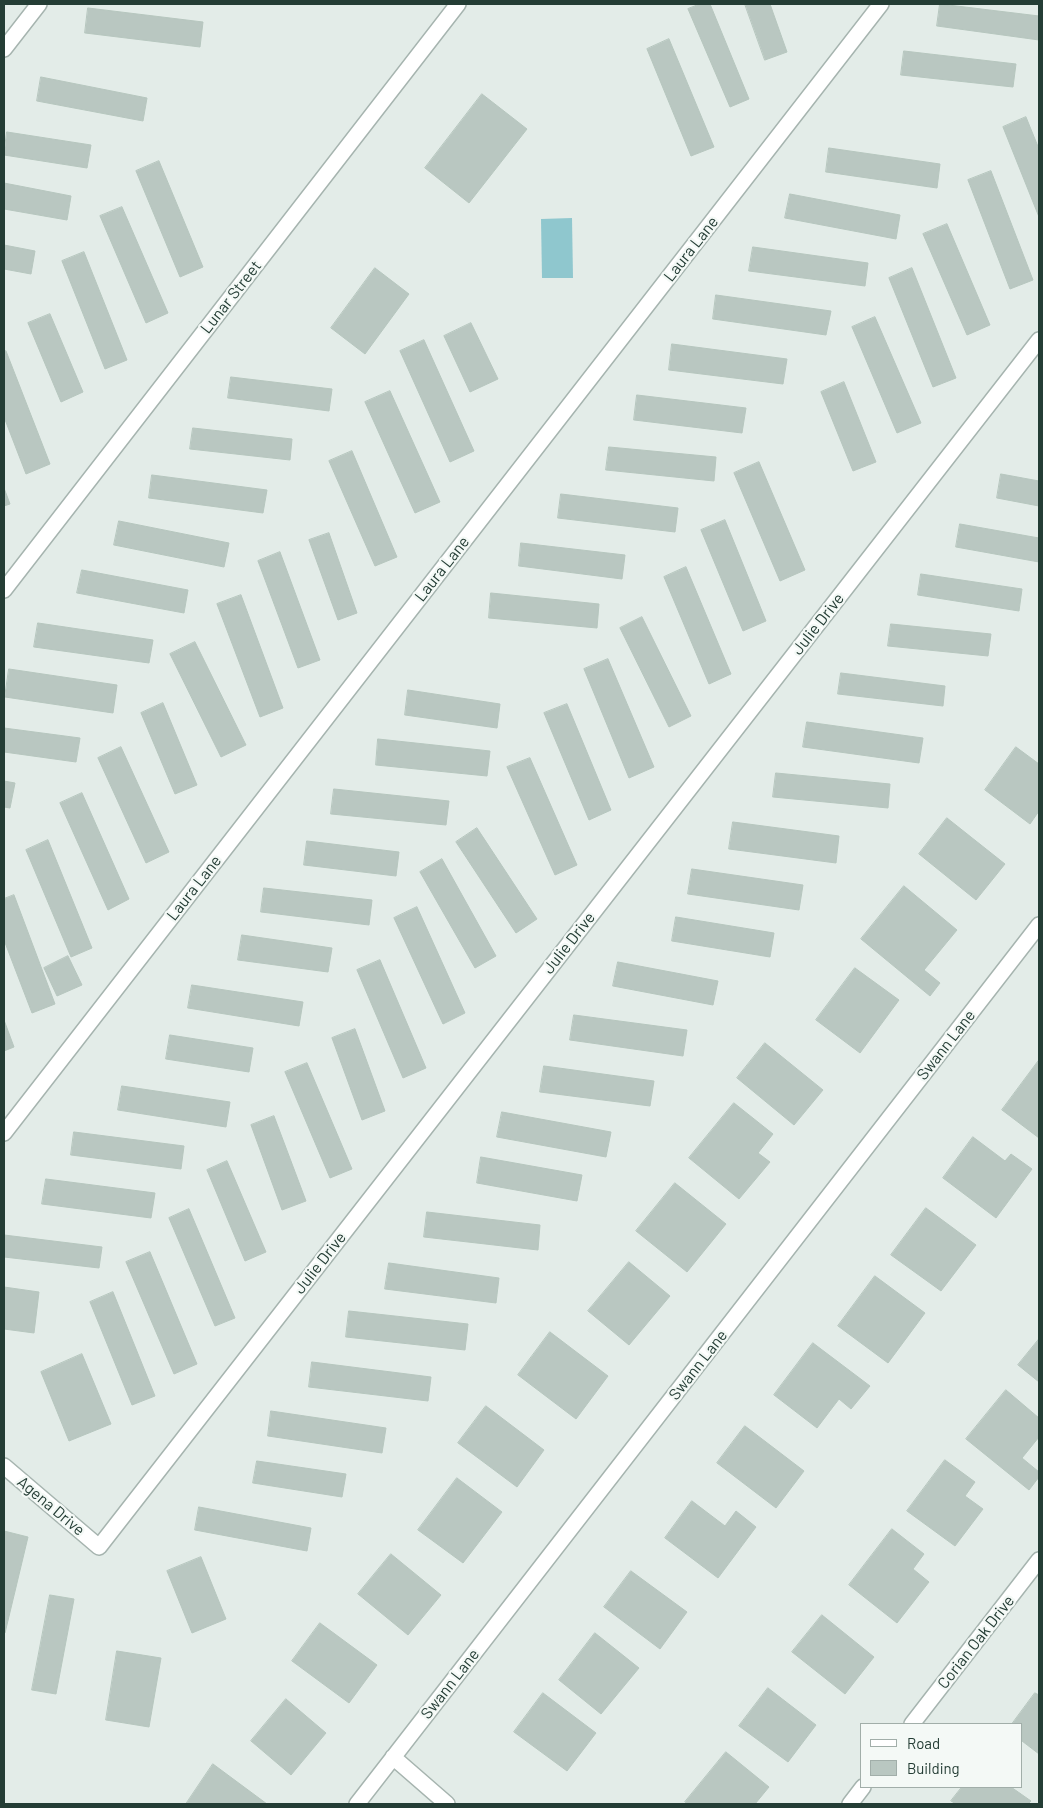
<!DOCTYPE html>
<html>
<head>
<meta charset="utf-8">
<style>
	body { margin:0 }
	#map { position:relative; width:1043px; height:1808px; overflow:hidden; background:#e3ece8; font-family:Barlow,sans-serif }
	canvas { display:block }
	.frame { position:absolute; inset:0; border:5px solid #243d35; pointer-events:none }
	.legend { position:absolute; left:860px; top:1723px; width:162px; height:65px; box-sizing:border-box; background:#f4f9f6; border:1px solid #a1aea9; margin:0; padding:6px 9px; list-style:none; font-size:15px; color:#243d35 }
	.legend li { display:flex; align-items:center; gap:10px; height:25px }
	.legend b { width:25px; border:1px solid #a1aea9 }
</style>
</head>
<body>
<div id="map">
<canvas width="1043" height="1808"></canvas>
<div class="frame"></div>
<ul class="legend">
<li><b style="height:6px;background:#fff"></b>Road</li>
<li><b style="height:14px;background:#b9c7c1"></b>Building</li>
</ul>
</div>
<script>
const g = document.querySelector('canvas').getContext('2d');
g.lineJoin = 'round';
function fill(path, color) { g.fillStyle = color; g.fill(path, 'evenodd'); }
function stroke(path, color, width, dash) { g.strokeStyle = color; g.lineWidth = width; g.lineCap = dash ? 'butt' : 'round'; g.setLineDash(dash || []); g.stroke(path); }
function label(font, color, halo, rows, align = 'center') {
  g.font = font + ' Barlow,sans-serif'; g.lineWidth = 4.5; g.setLineDash([]); g.textBaseline = 'middle'; g.strokeStyle = halo; g.fillStyle = color; for (const [text, x, y, turn = 0] of rows) {
    g.save(); g.translate(x, y); g.rotate((+turn || 0) * Math.PI / 180); g.textAlign = isNaN(turn) ? turn : align; if (halo) g.strokeText(text, 0, 0); g.fillText(text, 0, 0); g.restore();
  }
}
fill(new Path2D(`
	M572 218 573 278H542L541 219Z`), '#8fc7ce');
const building = new Path2D(`
	M700 4H710L749 99 730 107 688 9Z
	M745 4H770L787 52 765 60Z
	M940 4 1039 16V40L937 26Z
	M88 8 203 22 200 47 85 33Z
	M669 39 714 147 691 156 647 49Z
	M904 51 1016 64 1013 87 901 75Z
	M41 77 147 98 143 121 37 101Z
	M482 94 527 129 469 203 425 168Z
	M1026 117 1039 149V217L1003 127Z
	M7 132 91 145 87 168 4 155Z
	M829 148 940 164 937 188 826 172Z
	M159 161 203 267 180 277 136 171Z
	M991 171 1033 280 1010 289 968 180Z
	M4 183 71 196 67 220 4 209Z
	M790 194 900 215 896 239 785 218Z
	M122 207 168 313 146 323 100 216Z
	M947 224 990 325 967 335 923 234Z
	M4 245 35 251 31 274 4 269Z
	M753 247 868 263 865 286 749 271Z
	M84 252 127 360 105 369 62 261Z
	M375 268 409 294 365 354 331 328Z
	M912 268 956 378 933 387 889 278Z
	M716 295 831 311 826 335 713 319Z
	M50 314 83 392 61 402 28 323Z
	M875 317 921 423 897 433 852 327Z
	M471 323 498 379 470 392 444 336Z
	M424 340 474 451 450 462 400 351Z
	M672 344 787 359 783 384 669 370Z
	M6 351 50 464 26 474 4 417V352Z
	M231 377 332 389 329 411 228 398Z
	M844 382 876 462 853 471 821 392Z
	M390 391 440 502 415 513 365 402Z
	M637 395 746 408 742 433 634 420Z
	M193 428 292 439 290 460 190 449Z
	M609 447 716 457 714 481 606 470Z
	M352 451 397 557 375 566 329 461Z
	M759 462 805 570 780 581 734 473Z
	M1001 474 1039 481V506L997 498Z
	M152 475 267 490 263 513 149 498Z
	M4 488 10 504 4 506Z
	M561 494 678 508 675 532 558 518Z
	M725 520 766 621 743 631 701 530Z
	M119 521 229 543 224 567 114 545Z
	M960 524 1039 538V562L956 547Z
	M329 533 357 613 338 620 309 540Z
	M521 543 625 555 622 579 519 566Z
	M280 552 320 660 298 668 258 561Z
	M686 567 731 674 709 684 664 577Z
	M82 570 188 590 184 613 77 593Z
	M921 574 1022 589 1019 611 918 595Z
	M491 593 599 604 597 628 489 618Z
	M241 595 283 708 260 717 217 604Z
	M642 617 691 716 669 727 620 628Z
	M38 623 153 640 149 663 34 647Z
	M891 624 991 634 988 656 888 646Z
	M195 642 246 745 221 757 170 654Z
	M608 659 654 767 629 778 584 669Z
	M9 669 117 685 113 713 5 697Z
	M841 673 945 686 943 706 838 694Z
	M408 690 500 704 497 728 405 715Z
	M163 703 197 785 175 794 141 713Z
	M567 704 611 810 589 820 544 713Z
	M807 722 923 738 919 763 803 747Z
	M4 728 80 738 76 762 4 752Z
	M378 739 490 751 487 776 376 765Z
	M121 747 169 852 146 863 98 758Z
	M1016 747 1039 764V811L1030 824 985 790Z
	M530 758 577 865 555 875 507 767Z
	M776 773 890 784 888 808 773 797Z
	M4 781 15 783 10 808 4 807Z
	M334 789 449 801 446 825 331 814Z
	M82 793 129 899 108 910 60 803Z
	M947 818 1005 864 976 900 919 854Z
	M733 822 839 836 836 863 729 849Z
	M477 828 537 919 516 933 456 842Z
	M48 840 92 948 71 957 26 850Z
	M307 841 399 852 396 876 304 865Z
	M442 859 496 956 475 968 420 872Z
	M692 869 803 885 799 910 688 894Z
	M904 886 957 930 924 970 940 983 930 996 861 939Z
	M264 888 372 900 369 925 261 912Z
	M14 895 55 1004 32 1013 4 940V899Z
	M417 907 465 1013 443 1024 394 918Z
	M676 917 774 933 770 957 672 941Z
	M242 935 332 948 328 972 238 960Z
	M68 956 82 985 57 996 44 968Z
	M380 960 426 1068 403 1078 357 970Z
	M618 962 718 981 713 1005 613 986Z
	M855 968 899 1000 860 1053 816 1020Z
	M192 985 303 1002 299 1026 188 1008Z
	M574 1015 687 1030 683 1056 570 1040Z
	M4 1020 14 1047 4 1051Z
	M355 1029 385 1111 362 1120 332 1038Z
	M170 1035 253 1048 249 1072 166 1059Z
	M765 1043 823 1090 794 1125 737 1078Z
	M1039 1060V1138L1002 1110Z
	M307 1063 352 1169 330 1178 285 1072Z
	M544 1066 654 1081 650 1106 540 1092Z
	M122 1086 230 1102 226 1127 118 1110Z
	M734 1103 773 1134 758 1153 770 1162 739 1199 689 1158Z
	M502 1112 611 1132 606 1157 497 1137Z
	M274 1116 306 1201 282 1210 251 1125Z
	M74 1132 184 1146 181 1169 71 1155Z
	M973 1137 1005 1161 1011 1154 1032 1169 996 1218 943 1178Z
	M481 1157 582 1175 577 1201 477 1183Z
	M227 1161 266 1252 245 1261 207 1170Z
	M46 1179 155 1193 151 1218 42 1204Z
	M675 1183 726 1224 687 1272 636 1231Z
	M926 1208 976 1245 941 1291 891 1255Z
	M189 1209 235 1318 215 1326 169 1218Z
	M427 1212 540 1225 538 1250 424 1237Z
	M4 1235 102 1247 99 1268 4 1257Z
	M150 1252 197 1364 174 1374 126 1262Z
	M629 1262 670 1296 629 1345 588 1311Z
	M389 1263 499 1278 496 1303 385 1289Z
	M875 1276 925 1313 888 1363 838 1326Z
	M4 1287 39 1292 34 1333 4 1329Z
	M113 1292 155 1396 132 1405 90 1302Z
	M349 1311 468 1324 465 1350 346 1337Z
	M550 1332 608 1376 576 1419 518 1375Z
	M1039 1339V1382L1018 1365Z
	M813 1343 870 1386 851 1409 839 1399 817 1428 774 1395Z
	M82 1354 111 1424 69 1441 41 1372Z
	M312 1362 431 1377 428 1401 309 1387Z
	M1006 1390 1039 1418V1437L1022 1458 1039 1472V1477L1029 1490 966 1439Z
	M486 1406 544 1450 517 1487 458 1443Z
	M271 1411 386 1428 382 1453 268 1436Z
	M745 1426 804 1471 776 1508 717 1463Z
	M945 1460 975 1482 965 1496 983 1509 955 1546 907 1511Z
	M257 1461 346 1474 342 1497 253 1483Z
	M457 1478 502 1512 463 1563 418 1530Z
	M692 1501 725 1526 736 1511 756 1527 718 1578 665 1538Z
	M199 1507 311 1528 307 1551 195 1530Z
	M892 1529 924 1554 913 1569 929 1582 897 1623 849 1585Z
	M4 1531 28 1537 5 1633 4 1632Z
	M391 1554 441 1595 408 1635 358 1594Z
	M201 1557 226 1619 192 1633 167 1571Z
	M631 1571 687 1612 660 1649 604 1607Z
	M50 1595 74 1599 56 1694 32 1690Z
	M822 1615 874 1657 845 1694 792 1652Z
	M320 1623 377 1665 349 1703 292 1661Z
	M595 1633 639 1668 601 1714 559 1680Z
	M117 1651 161 1658 149 1727 106 1720Z
	M768 1688 816 1725 788 1762 739 1726Z
	M543 1693 596 1733 567 1771 514 1732Z
	M1035 1693 1039 1695V1754L1022 1741V1724H1012Z
	M286 1699 326 1733 291 1775 251 1741Z
	M726 1752 769 1787 755 1804H688L685 1802Z
	M213 1764 267 1804H186Z
	M962 1787H1011L1031 1801 1028 1804H956L951 1801Z`);
fill(building, '#b9c7c1');
stroke(building, '#b6c6be', 1);
const minor = new Path2D(`
	M4 49 39 4
	M4 590 458 4
	M4 1133 881 4
	M4 1466 99 1547 1039 340
	M912 1724 1039 1560
	M393 1757 447 1804
	M357 1804 1039 925
	M850 1804 863 1787`);
stroke(minor, '#a6b4af', 18);
stroke(minor, '#fff', 15);
label('16px', '#243d35', '#f4f9f6', [
	["Laura Lane",691,249,-52],
	["Lunar Street",231,297,-52],
	["Laura Lane",442,569,-52],
	["Julie Drive",818,624,-52],
	["Laura Lane",194,888,-52],
	["Julie Drive",569,943,-52],
	["Swann Lane",946,1045,-52],
	["Julie Drive",320,1263,-52],
	["Swann Lane",698,1365,-52],
	["Agena Drive",51,1506,40],
	["Corian Oak Drive",976,1642,-52],
	["Swann Lane",450,1684,-52]
]);
</script>
</body>
</html>
